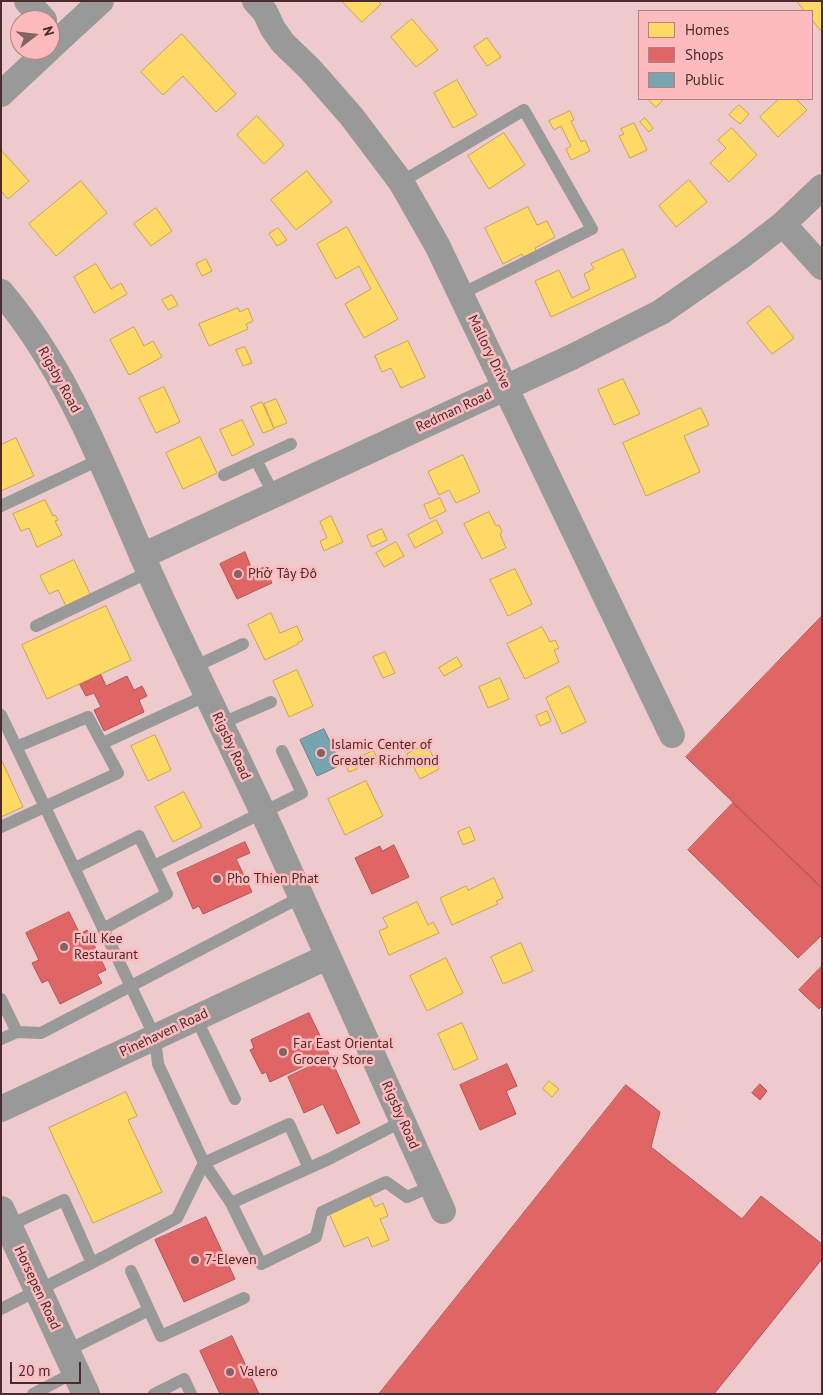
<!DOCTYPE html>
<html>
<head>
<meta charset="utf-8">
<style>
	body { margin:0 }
	#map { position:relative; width:823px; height:1395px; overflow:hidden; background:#eecacc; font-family:"PT Sans",sans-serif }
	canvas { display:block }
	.frame { position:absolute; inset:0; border:2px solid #4b2b2d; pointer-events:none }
	.legend { position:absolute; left:638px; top:10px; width:175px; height:90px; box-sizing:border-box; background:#fdbbbe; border:1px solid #b68184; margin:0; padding:6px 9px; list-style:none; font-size:15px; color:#4b2b2d }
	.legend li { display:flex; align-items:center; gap:10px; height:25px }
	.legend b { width:25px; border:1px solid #b68184 }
	.north { position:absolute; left:10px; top:10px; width:50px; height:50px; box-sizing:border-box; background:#fdbbbe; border:1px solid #b68184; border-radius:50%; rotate:74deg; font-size:14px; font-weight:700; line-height:20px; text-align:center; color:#4b2b2d }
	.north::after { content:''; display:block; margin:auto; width:18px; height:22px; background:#846365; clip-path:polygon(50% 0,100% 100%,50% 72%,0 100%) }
	.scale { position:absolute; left:10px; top:1362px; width:71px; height:22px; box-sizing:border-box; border:2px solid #4b2b2d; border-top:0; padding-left:6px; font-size:15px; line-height:18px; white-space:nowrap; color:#4b2b2d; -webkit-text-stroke:4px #fdbbbe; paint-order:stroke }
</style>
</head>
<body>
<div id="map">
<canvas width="823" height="1395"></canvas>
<div class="frame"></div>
<ul class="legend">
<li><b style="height:14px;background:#ffd966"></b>Homes</li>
<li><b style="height:14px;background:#e06666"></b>Shops</li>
<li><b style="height:14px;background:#76a5af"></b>Public</li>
</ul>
<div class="north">N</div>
<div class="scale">20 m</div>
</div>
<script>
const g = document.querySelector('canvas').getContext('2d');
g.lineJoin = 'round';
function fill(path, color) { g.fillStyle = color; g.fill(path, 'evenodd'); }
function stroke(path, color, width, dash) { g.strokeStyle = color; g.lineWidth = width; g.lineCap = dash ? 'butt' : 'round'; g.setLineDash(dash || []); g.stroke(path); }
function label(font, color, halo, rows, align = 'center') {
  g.font = font + ' "PT Sans",sans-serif'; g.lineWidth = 5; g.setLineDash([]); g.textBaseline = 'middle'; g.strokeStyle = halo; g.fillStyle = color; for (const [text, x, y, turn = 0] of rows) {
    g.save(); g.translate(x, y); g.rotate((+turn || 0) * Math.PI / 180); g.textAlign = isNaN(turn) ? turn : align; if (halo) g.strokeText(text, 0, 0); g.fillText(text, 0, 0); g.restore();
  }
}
const homes = new Path2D(`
	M342 1H378L381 4 362 22Z
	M797 1H822V32L812 20V11H805Z
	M412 19 438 50 416 67 391 37Z
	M182 34 236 94 216 112 183 76 163 95 141 72Z
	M487 38 501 57 487 66 474 47Z
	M457 80 477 115 453 128 434 93Z
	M648 99H664L656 107Z
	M779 99H796L807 110 778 137 760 117Z
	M739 105 749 114 740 124 729 115Z
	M570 111 574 120 571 121 581 142 585 140 590 151 571 160 566 149 571 146 561 126 554 130 549 121Z
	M257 116 284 145 264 164 237 135Z
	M645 118 653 128 649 132 640 122Z
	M634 123 647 150 630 158 619 136 624 134 621 129Z
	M732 128 757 155 729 182 710 163 726 148 718 140Z
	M504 133 525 165 489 189 468 156Z
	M3 152 29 181 8 199 1 191V153Z
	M307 171 332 202 296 230 271 200Z
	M689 180 707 202 676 227 659 206Z
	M81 181 107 213 56 256 29 224Z
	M528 207 537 225 547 221 555 237 535 248 536 251 524 258 522 254 503 264 485 228Z
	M156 208 172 231 151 246 134 224Z
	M347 227 398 319 364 338 345 304 371 289 359 266 336 279 317 244Z
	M278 228 287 240 277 246 269 234Z
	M623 249 636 277 551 317 535 281 559 270 572 298 590 289 584 274 594 269 591 264Z
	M206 259 212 271 202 276 196 264Z
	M96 264 111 289 121 283 127 294 94 313 74 277Z
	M172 295 178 305 168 310 162 300Z
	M769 306 794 338 772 354 747 323Z
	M238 308 240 312 248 308 253 321 246 324 248 329 209 346 199 324Z
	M134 327 144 346 153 341 162 357 129 375 110 340Z
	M408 341 425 377 401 388 391 368 382 372 375 356Z
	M245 347 252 363 243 366 236 350Z
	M623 379 640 414 614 425 598 390Z
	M164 387 180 422 156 433 139 398Z
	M276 399 287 423 274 428 264 404Z
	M262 402 274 429 263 433 251 407Z
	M701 408 709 425 684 436 700 472 646 496 623 443Z
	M242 420 254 445 232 456 220 430Z
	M200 437 217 473 183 489 166 453Z
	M16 438 34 476 1 491V445Z
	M463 455 480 492 456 503 449 490 439 495 428 472Z
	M440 498 446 511 430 519 424 505Z
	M45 500 53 516 55 515 58 520 55 521 62 535 37 547 29 528 21 531 13 514Z
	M489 512 496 526 499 525 502 532 500 534 506 548 482 559 464 524Z
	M331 516 343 542 324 551 320 541 327 538 320 522Z
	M436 520 443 533 415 548 408 535Z
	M382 529 387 540 372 547 367 536Z
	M396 542 404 556 384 567 376 553Z
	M74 560 91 596 67 608 58 590 49 594 40 576Z
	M515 569 532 604 508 616 490 580Z
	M106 606 131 660 47 699 22 645Z
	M271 613 280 633 297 626 303 640 297 643 298 644 265 660 248 625Z
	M542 627 550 642 555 640 559 648 554 650 559 662 525 679 507 644Z
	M385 652 395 673 383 678 373 657Z
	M457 657 462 666 444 676 439 668Z
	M297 670 313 706 289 717 273 681Z
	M500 678 509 699 488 708 479 687Z
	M569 686 586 722 562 734 546 698Z
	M547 711 551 721 540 726 536 716Z
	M155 735 171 770 148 781 131 746Z
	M427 744 439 769 420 779 407 754Z
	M374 751 378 762 368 766 364 755Z
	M1 759 23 807 1 817Z
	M355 762 357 769 349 772 346 766Z
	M366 781 383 816 345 835 328 799Z
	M184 792 202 827 173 842 155 807Z
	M470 827 475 840 463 845 458 832Z
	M494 878 503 898 496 901 498 904 452 925 440 898 466 886 468 890Z
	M417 902 428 925 433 922 439 933 389 955 379 931 388 927 383 918Z
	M521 943 533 971 503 984 491 957Z
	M446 958 463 993 427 1011 410 976Z
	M462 1023 478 1059 454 1070 438 1034Z
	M549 1081 559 1089 552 1097 543 1089Z
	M126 1092 137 1116 128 1120 162 1192 93 1223 49 1128Z
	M369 1195 375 1207 383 1203 388 1216 380 1219 389 1240 372 1247 368 1237 344 1247 329 1213Z`);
fill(homes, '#ffd966');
stroke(homes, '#c9a555', 1);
const shops = new Path2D(`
	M245 552 253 572 264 567 272 583 237 599 220 564Z
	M822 616V888L686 757Z
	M101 675 106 686 127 676 134 690 142 686 147 696 139 700 144 712 104 731 94 710 101 707 94 693 86 696 80 685Z
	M733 803 822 888V935L798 958 688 850Z
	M245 842 250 853 236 859 252 892 203 914 199 906 193 909 177 873Z
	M394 845 409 877 372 894 355 858 380 846 382 851Z
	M69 912 80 934 87 930 106 970 97 974 102 983 60 1004 48 980 42 983 32 963 39 960 26 933Z
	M822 966V1006L819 1009 799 990Z
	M309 1013 329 1054 270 1082 266 1072 262 1074 250 1050 254 1048 251 1040Z
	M330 1057 360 1123 337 1134 323 1104 304 1113 288 1077Z
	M507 1064 517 1086 506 1091 516 1114 480 1130 460 1085Z
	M760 1084 767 1091 760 1100 752 1093Z
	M626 1085 660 1112 651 1147 742 1219 761 1196 822 1244V1259L714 1394H379Z
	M206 1217 235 1279 184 1302 155 1240Z
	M232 1336 259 1394H220L200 1351Z`);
fill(shops, '#e06666');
stroke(shops, '#b35455', 1);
const public = new Path2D(`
	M324 729 341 765 317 776 300 740Z`);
fill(public, '#76a5af');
stroke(public, '#698088', 1);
stroke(new Path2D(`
	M401 182 524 110 592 229 461 294
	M256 460 274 495
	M224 475 291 444
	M1 506 101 459
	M36 626 149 572
	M194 667 243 644
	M1 715 155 1037 158 1064 204 1163 231 1203 329 1159 403 1121
	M220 724 271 702
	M103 743 207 695
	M1 827 118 773 88 717 16 747
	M154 866 302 793 282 751
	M75 868 139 836 167 894 103 929
	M1 999 17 1032 1 1039
	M196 1018 235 1099
	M17 1032 41 1033 301 897
	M231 1203 261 1264 316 1237 322 1212 386 1182 407 1197 432 1186
	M8 1226 64 1200 92 1263
	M131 1271 161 1336 244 1298
	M1 1309 92 1263 177 1218 204 1163 289 1124 309 1168
	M66 1351 149 1310
	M33 1394 75 1372
	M154 1394 184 1379 191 1394`), '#9a9999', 12);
stroke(new Path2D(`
	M27 1 44 20
	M255 1 265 12 273 29 283 43 310 69 352 117 401 182 437 245 672 735
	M50 48 101 1
	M1 94 48 50
	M783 224 822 267
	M1 292C77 382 113 495 162 600 198 678 236 754 272 832 329 958 386 1085 443 1211
	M142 556 572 357 661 312 743 255 783 224 822 187
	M1 1109 327 957`), '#9a9999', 26);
stroke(new Path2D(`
	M1 1210 86 1394`), '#9a9999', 28);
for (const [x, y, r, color] of [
	[238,574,5,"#846365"],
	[321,753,5,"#846365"],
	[217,879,5,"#846365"],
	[64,947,5,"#846365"],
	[283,1052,5,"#846365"],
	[195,1260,5,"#846365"],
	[230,1372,5,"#846365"]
]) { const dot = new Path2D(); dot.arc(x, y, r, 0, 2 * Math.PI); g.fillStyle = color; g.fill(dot); stroke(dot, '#fdbbbe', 2); }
label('14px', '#4b2b2d', '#fdbbbe', [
	["Mallory Drive",489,352,64],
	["Rigsby Road",59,380,61],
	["Redman Road",454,411,-25],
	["Rigsby Road",231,746,65],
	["Pinehaven Road",164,1033,-25],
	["Rigsby Road",400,1115,66],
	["Horsepen Road",37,1288,65]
]);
label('14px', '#4b2b2d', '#fdbbbe', [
	["Phở Tây Đô",248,574],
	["Islamic Center of",331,745],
	["Greater Richmond",331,761],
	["Pho Thien Phat",227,879],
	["Full Kee",74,939],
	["Restaurant",74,955],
	["Far East Oriental",293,1044],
	["Grocery Store",293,1060],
	["7-Eleven",205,1260],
	["Valero",240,1372]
], 'left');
</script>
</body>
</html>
